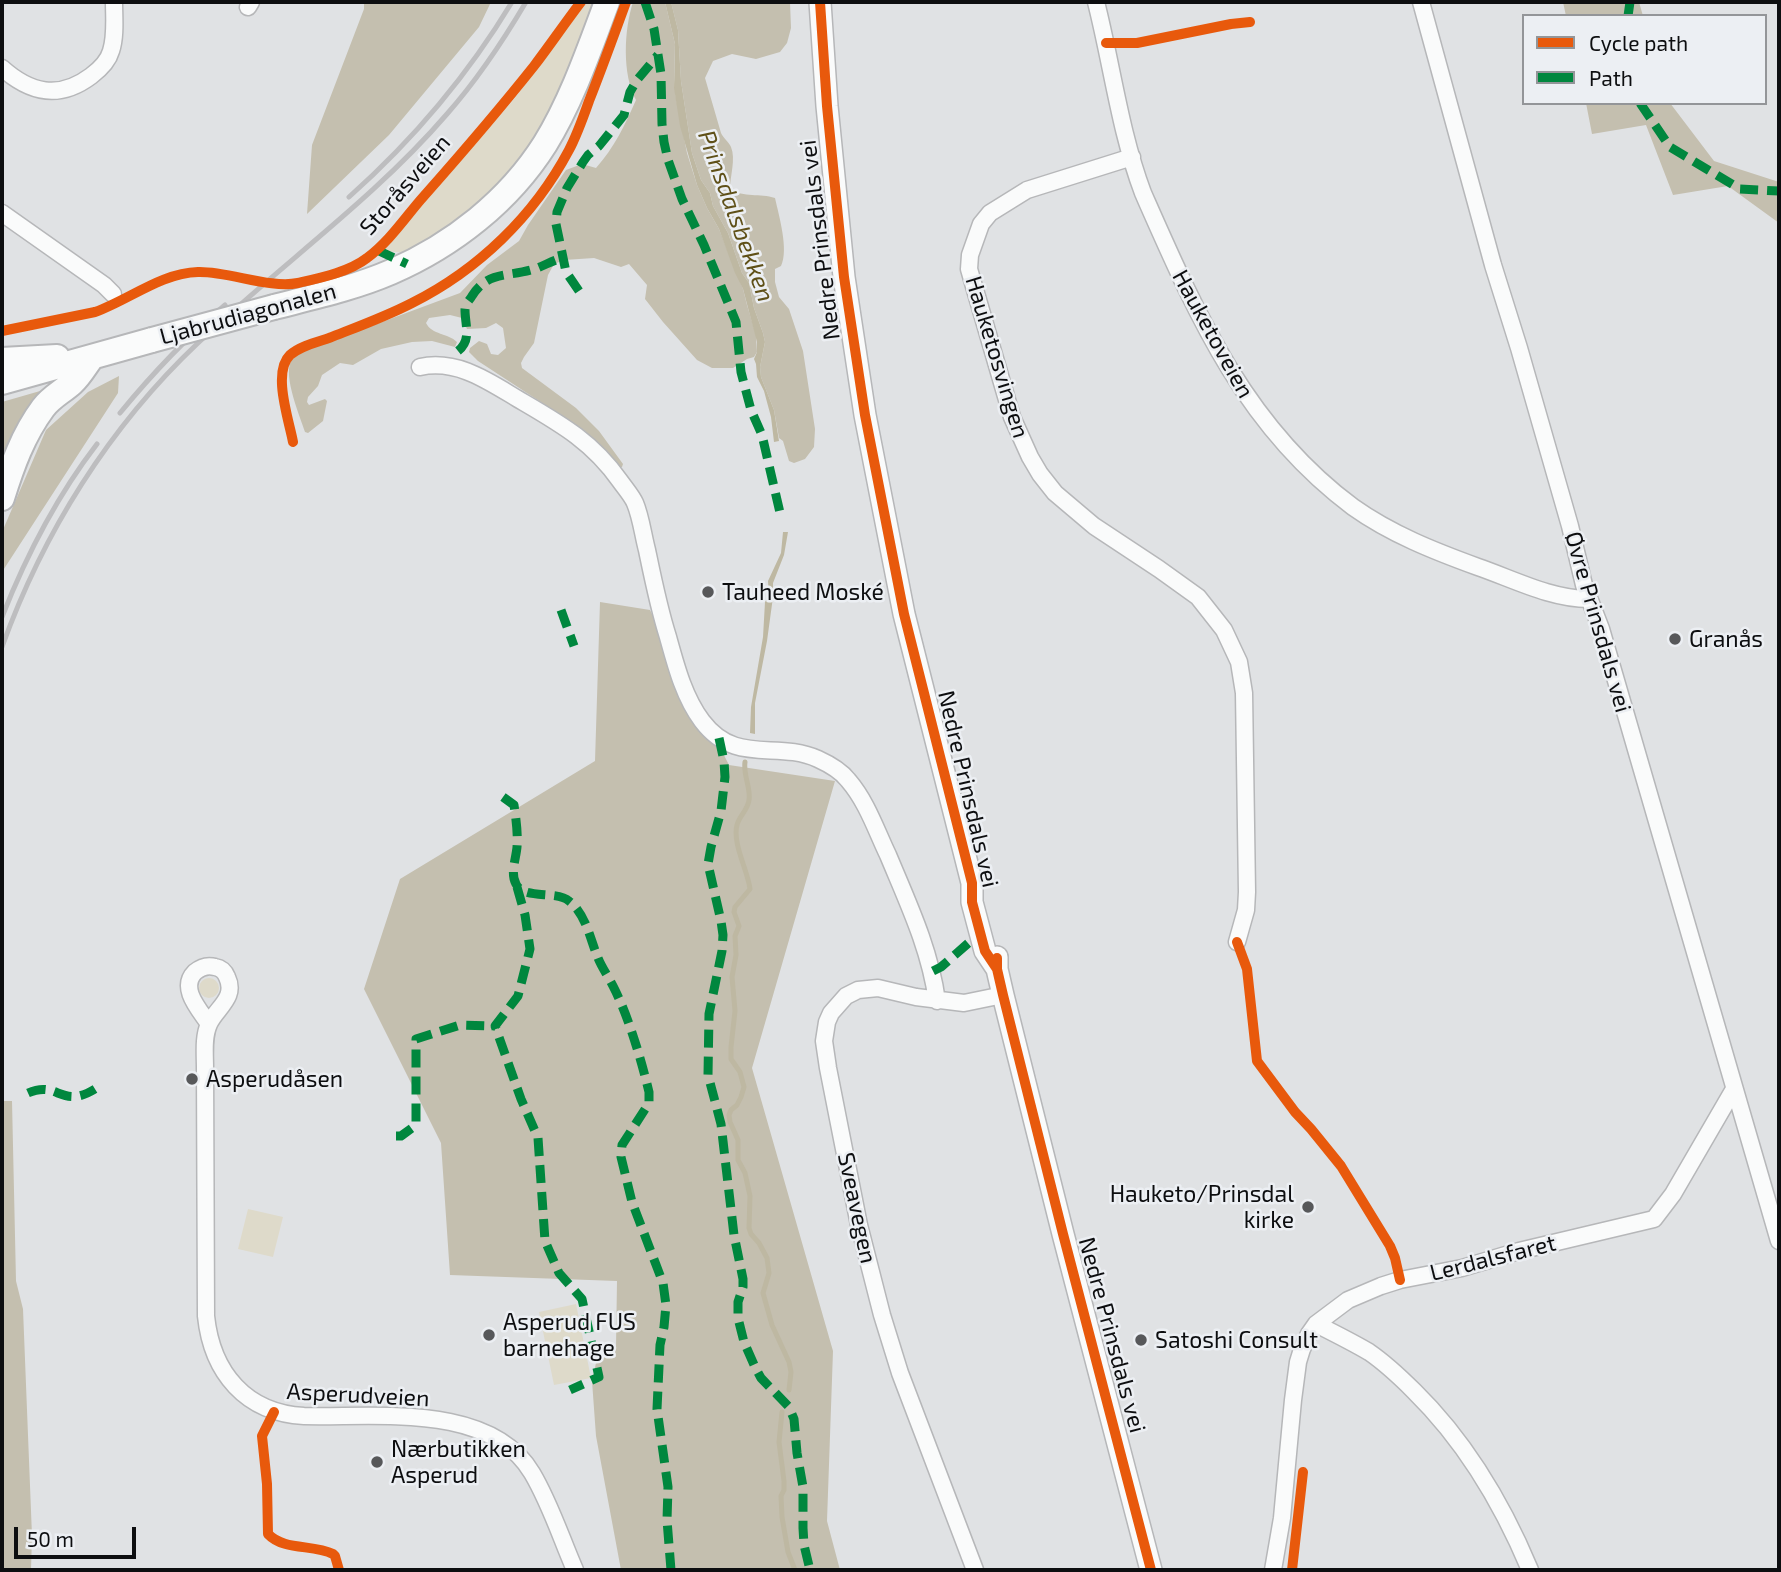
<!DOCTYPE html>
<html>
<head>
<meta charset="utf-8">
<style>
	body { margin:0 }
	#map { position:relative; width:1781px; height:1572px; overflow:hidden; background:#e0e2e4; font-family:"Exo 2",sans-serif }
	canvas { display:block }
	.frame { position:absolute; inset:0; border:4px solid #0d0e10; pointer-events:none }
	.legend { position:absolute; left:1522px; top:14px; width:245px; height:91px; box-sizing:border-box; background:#eceff3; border:2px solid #939598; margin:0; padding:9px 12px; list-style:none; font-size:21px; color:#0d0e10 }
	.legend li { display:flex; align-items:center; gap:14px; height:35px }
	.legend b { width:35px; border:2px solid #939598 }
	.scale { position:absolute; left:14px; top:1527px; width:122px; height:32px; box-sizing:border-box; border:4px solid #0d0e10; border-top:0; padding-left:9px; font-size:21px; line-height:24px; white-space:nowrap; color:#0d0e10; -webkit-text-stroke:5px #eceff3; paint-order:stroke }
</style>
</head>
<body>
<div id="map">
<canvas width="1781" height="1572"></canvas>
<div class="frame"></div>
<ul class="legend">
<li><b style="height:9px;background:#e8590c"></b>Cycle path</li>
<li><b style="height:9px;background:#00873e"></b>Path</li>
</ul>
<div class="scale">50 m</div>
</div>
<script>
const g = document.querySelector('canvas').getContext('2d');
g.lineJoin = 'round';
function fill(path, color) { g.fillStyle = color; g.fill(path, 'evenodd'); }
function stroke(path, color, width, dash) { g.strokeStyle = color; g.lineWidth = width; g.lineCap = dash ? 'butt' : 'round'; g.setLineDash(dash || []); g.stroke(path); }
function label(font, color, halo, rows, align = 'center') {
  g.font = font + ' "Exo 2",sans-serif'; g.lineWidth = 5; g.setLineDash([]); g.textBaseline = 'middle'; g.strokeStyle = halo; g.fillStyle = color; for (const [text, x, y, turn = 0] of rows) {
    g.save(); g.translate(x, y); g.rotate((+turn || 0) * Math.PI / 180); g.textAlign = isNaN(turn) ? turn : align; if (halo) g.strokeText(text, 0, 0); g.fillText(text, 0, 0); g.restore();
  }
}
fill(new Path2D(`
	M587 2H598L561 95 522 162 470 214 409 253 383 251 515 98Z
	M199 988a10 10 0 1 1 20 0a10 10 0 1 1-20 0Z
	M248 1209 283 1217 273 1257 238 1249Z
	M576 1304 591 1378 554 1385 539 1312Z`), '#dedaca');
fill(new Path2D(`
	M364 2H491L479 27 389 135 307 214 312 145 364 9Z
	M633 2H665L675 44 674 81 676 98 687 153 697 185 707 208 719 229 743 289 747 305 756 335 757 352 754 357 747 359 733 368H712L697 360 663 322 645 299 647 285 629 264 621 267 594 258 564 260 554 264 548 275 534 343 524 357 521 363 522 368 576 408 599 431 623 464 622 467H619L585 431 478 361 469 352 470 348 479 341 487 344 491 354 498 355 506 348 503 328 496 323 486 328 467 329 462 318 450 315 429 318 426 323C432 335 448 333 457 342L455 347 432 341 412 342 381 349 353 365 340 363 322 375 318 386 308 397 307 402 309 405 325 399 327 401 323 421 308 433 305 432C300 416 283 377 291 361 294 357 299 354 304 351L460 293 487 265 519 241 528 225 566 170 582 164 596 168C614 148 625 125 636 100 622 74 624 30 633 2Z
	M671 2H790L791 28 787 43 780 52 756 59 732 54 713 61 705 78 721 133C723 138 729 142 731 147 736 159 730 176 730 189 744 198 760 193 775 198 779 216 789 250 781 266L775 269V282L779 297 789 309 803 351 815 429 814 447 805 459 794 463 789 461 783 441 779 438 774 410 761 377 760 367 765 342 763 333 754 308 749 283 742 273 728 233 713 206 710 193 701 180 692 153 681 81 678 30Z
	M1563 2H1639L1643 16H1566Z
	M1586 103H1670L1714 161 1779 182V223L1728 186 1673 195 1646 125 1592 134Z
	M119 376 118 393 2 572V532L46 430 88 392Z
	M47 389 2 477V402Z
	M600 602 650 610 729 765 835 781 752 1068 833 1351 827 1521 840 1570H621L596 1436 592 1381 596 1363 616 1347 617 1281 450 1275 441 1143 364 989 400 879 595 761Z
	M2 1101H12L16 1281 23 1309 32 1536 31 1570H2Z`), '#c4bfaf');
fill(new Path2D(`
	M665 2H671L678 30 681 81 692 153 701 180 710 193 713 206 728 233 742 273 749 283 754 308 763 333 765 342 760 367 761 377 774 410 779 441 774 442 771 417 764 391 757 377 756 364 754 359 757 352V342L743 289 735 273 719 229 707 208 697 185 680 126 674 88 675 44Z
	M783 532H788L784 555 773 583V597L767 641 755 703V734L750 733 751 707 763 637 765 602 769 596 768 581 781 553Z`), '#beb8a2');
stroke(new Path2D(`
	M745 762C743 775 751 788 749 800 748 810 739 816 737 825 732 843 748 871 750 889L735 907 734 912 739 926 735 936 736 955 732 977 735 1011 731 1047V1059L740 1072 744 1087 741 1097 737 1105 731 1110 729 1115 730 1122 738 1140V1160L745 1173 750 1196 749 1228 751 1234 759 1243 767 1258 769 1273 763 1293 772 1325 789 1362 791 1372 789 1390
	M782 1412 779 1442 784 1481V1490L781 1496 782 1517 788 1552 795 1570`), '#beb8a2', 5);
const minor = new Path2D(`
	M1096 2C1112 65 1120 132 1143 193 1196 313 1244 426 1353 507 1391 534 1434 551 1478 567 1513 579 1551 599 1589 599
	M1421 2 1493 265 1519 348 1570 526 1584 585 1601 629 1779 1241
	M248 7 251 2
	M2 68C30 93 59 100 91 76 99 70 108 62 111 51 116 36 114 17 114 2
	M1132 157 1027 190 990 213 981 224 970 255 969 269 1012 417 1030 457 1040 474 1055 493 1094 526 1159 569 1198 597 1224 630 1239 662 1244 693 1247 892 1246 910 1237 942
	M2 213 104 285 113 294
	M420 367C457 359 488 381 518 399 559 423 592 441 620 481 625 488 632 496 635 503 641 517 643 535 647 550 653 579 659 609 668 637 676 666 684 697 702 721 736 766 776 740 818 759 829 764 841 771 848 780 867 802 876 830 888 855 908 903 930 949 937 1001
	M209 1024C199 1009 179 988 195 972 201 967 208 965 215 967 221 968 225 972 227 977 237 998 216 1008 209 1024 203 1037 205 1054 205 1068L206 1316C212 1373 246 1413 304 1416 375 1418 490 1402 532 1473 550 1503 561 1538 575 1570
	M1316 1324C1334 1333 1352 1342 1369 1352 1385 1363 1400 1377 1414 1391 1466 1442 1502 1503 1530 1570
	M975 1570 900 1373 882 1315 859 1225 828 1068 824 1041 827 1022 831 1013 846 996 858 990 878 988 916 997 964 1003 1003 995
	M1273 1570 1282 1518 1293 1400 1298 1362 1302 1349 1309 1334 1316 1324 1348 1300 1381 1286 1400 1280 1462 1268 1519 1251 1654 1219 1673 1194 1734 1089`);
const secondary = new Path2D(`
	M820 2 827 106 844 277 865 415 904 614 972 883V902L985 951 997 969
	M997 957V969L1003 995 1063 1234 1151 1570`);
const primary = new Path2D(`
	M274 307C313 297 354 288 391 272 453 245 509 201 545 144 572 100 589 50 607 2
	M2 360 57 357
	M2 382 152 340
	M2 498C12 466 23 435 43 408 51 397 62 392 72 383 80 376 86 365 92 357`);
stroke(minor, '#b6b7b9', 19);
stroke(secondary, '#b6b7b9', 24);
stroke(primary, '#b6b7b9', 28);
stroke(minor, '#fafbfb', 16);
stroke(secondary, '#fafbfb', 21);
stroke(primary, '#fafbfb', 24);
stroke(new Path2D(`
	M349 197C413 140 468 75 512 2
	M120 413C152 374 186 338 225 305
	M2 617C26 556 57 496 97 444
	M2 647C43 533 109 427 198 343 280 265 373 200 447 114 477 80 503 41 526 2`), '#bdbdbf', 5);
const primaryBridge = new Path2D(`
	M152 340 274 307`);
stroke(primaryBridge, '#b6b7b9', 28, []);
stroke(primaryBridge, '#fafbfb', 24);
stroke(new Path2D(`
	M645 2 654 29 661 74 662 124 664 142 668 160 682 199 704 245 736 322 741 372 751 410 762 435 781 517
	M1628 16 1630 2
	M1640 103 1670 147 1740 189 1779 191
	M377 250 407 264
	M579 291 566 272 556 224 557 212 567 188 583 162 588 155 599 146 624 115 630 92 637 80 658 55
	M458 351C472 340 465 325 465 310 465 304 469 301 472 296 488 271 506 277 531 270 542 267 551 261 562 258
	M561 610 574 646
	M719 738 724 761 725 777 721 811 711 847 708 864 721 921 723 935 722 951 709 1014 708 1075 721 1124 734 1235 743 1279V1287L738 1302V1318L744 1342 755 1367 761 1378 789 1407 794 1419 797 1453 803 1487V1528L804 1545 810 1570
	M503 797 514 805C516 819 518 833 517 847 516 859 510 873 516 884 523 900 557 890 569 901 586 914 590 939 598 958 602 968 608 976 613 986 628 1015 641 1059 649 1092V1103L622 1145 621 1157 632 1202 663 1283 666 1305 664 1327 660 1345 657 1409 668 1487 667 1520 671 1570
	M517 887 525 915 530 949 518 996 495 1026 521 1099 538 1138 545 1241 559 1273 582 1299 599 1377 570 1390
	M933 971 941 967 973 939
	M28 1093C53 1082 58 1100 79 1096 84 1095 90 1092 95 1089
	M396 1136H401L416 1125V1039L460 1025 495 1026`), '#00873e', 9, [18, 9]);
stroke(new Path2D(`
	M820 2 827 106 844 277 865 415 904 614 972 883V902L985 951 997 969
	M1106 43H1137L1231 24 1250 22
	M2 331 95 312C129 300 161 273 198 272 228 271 270 289 298 283 320 278 349 272 367 258 390 241 406 216 424 196 462 153 499 110 534 66 550 45 565 23 581 2
	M293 442C289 420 272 372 290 355 300 346 317 342 329 338 357 327 385 317 412 303 478 270 534 216 569 150 577 135 583 118 589 101 602 68 614 35 626 2
	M1237 942 1247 969 1257 1061 1295 1112 1311 1129 1341 1166 1390 1246 1395 1258 1400 1280
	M997 958V969L1003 995 1063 1234 1151 1570
	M274 1412 262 1436 267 1484 268 1534C284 1551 313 1544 333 1554L335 1556 339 1570
	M1292 1570 1303 1472`), '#e8590c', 10);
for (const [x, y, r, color] of [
	[708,592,7,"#57585a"],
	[1675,639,7,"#57585a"],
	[192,1079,7,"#57585a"],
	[1308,1207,7,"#57585a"],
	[489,1335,7,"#57585a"],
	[1141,1340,7,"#57585a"],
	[377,1462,7,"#57585a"]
]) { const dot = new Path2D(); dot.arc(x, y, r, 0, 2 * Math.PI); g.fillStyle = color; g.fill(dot); stroke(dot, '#eceff3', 2.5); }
label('23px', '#0d0e10', '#eceff3', [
	["Storåsveien",405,185,-49],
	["Nedre Prinsdals vei",820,240,-97],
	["Ljabrudiagonalen",248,314,-15],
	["Hauketoveien",1213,334,61],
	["Hauketosvingen",997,357,73],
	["Øvre Prinsdals vei",1598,622,74],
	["Nedre Prinsdals vei",968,789,77],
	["Sveavegen",857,1208,78],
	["Lerdalsfaret",1493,1258,-14],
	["Nedre Prinsdals vei",1112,1335,75],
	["Asperudveien",358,1395,3]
]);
label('23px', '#0d0e10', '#eceff3', [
	["Tauheed Moské",722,592],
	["Granås",1689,639],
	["Asperudåsen",206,1079],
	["Hauketo/Prinsdal",1294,1194,"right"],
	["kirke",1294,1220,"right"],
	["Asperud FUS",503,1322],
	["barnehage",503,1348],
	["Satoshi Consult",1155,1340],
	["Nærbutikken",391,1449],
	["Asperud",391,1475]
], 'left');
label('italic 24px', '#5f5018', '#eceff3', [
	["Prinsdalsbekken",736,216,70]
]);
</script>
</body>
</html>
